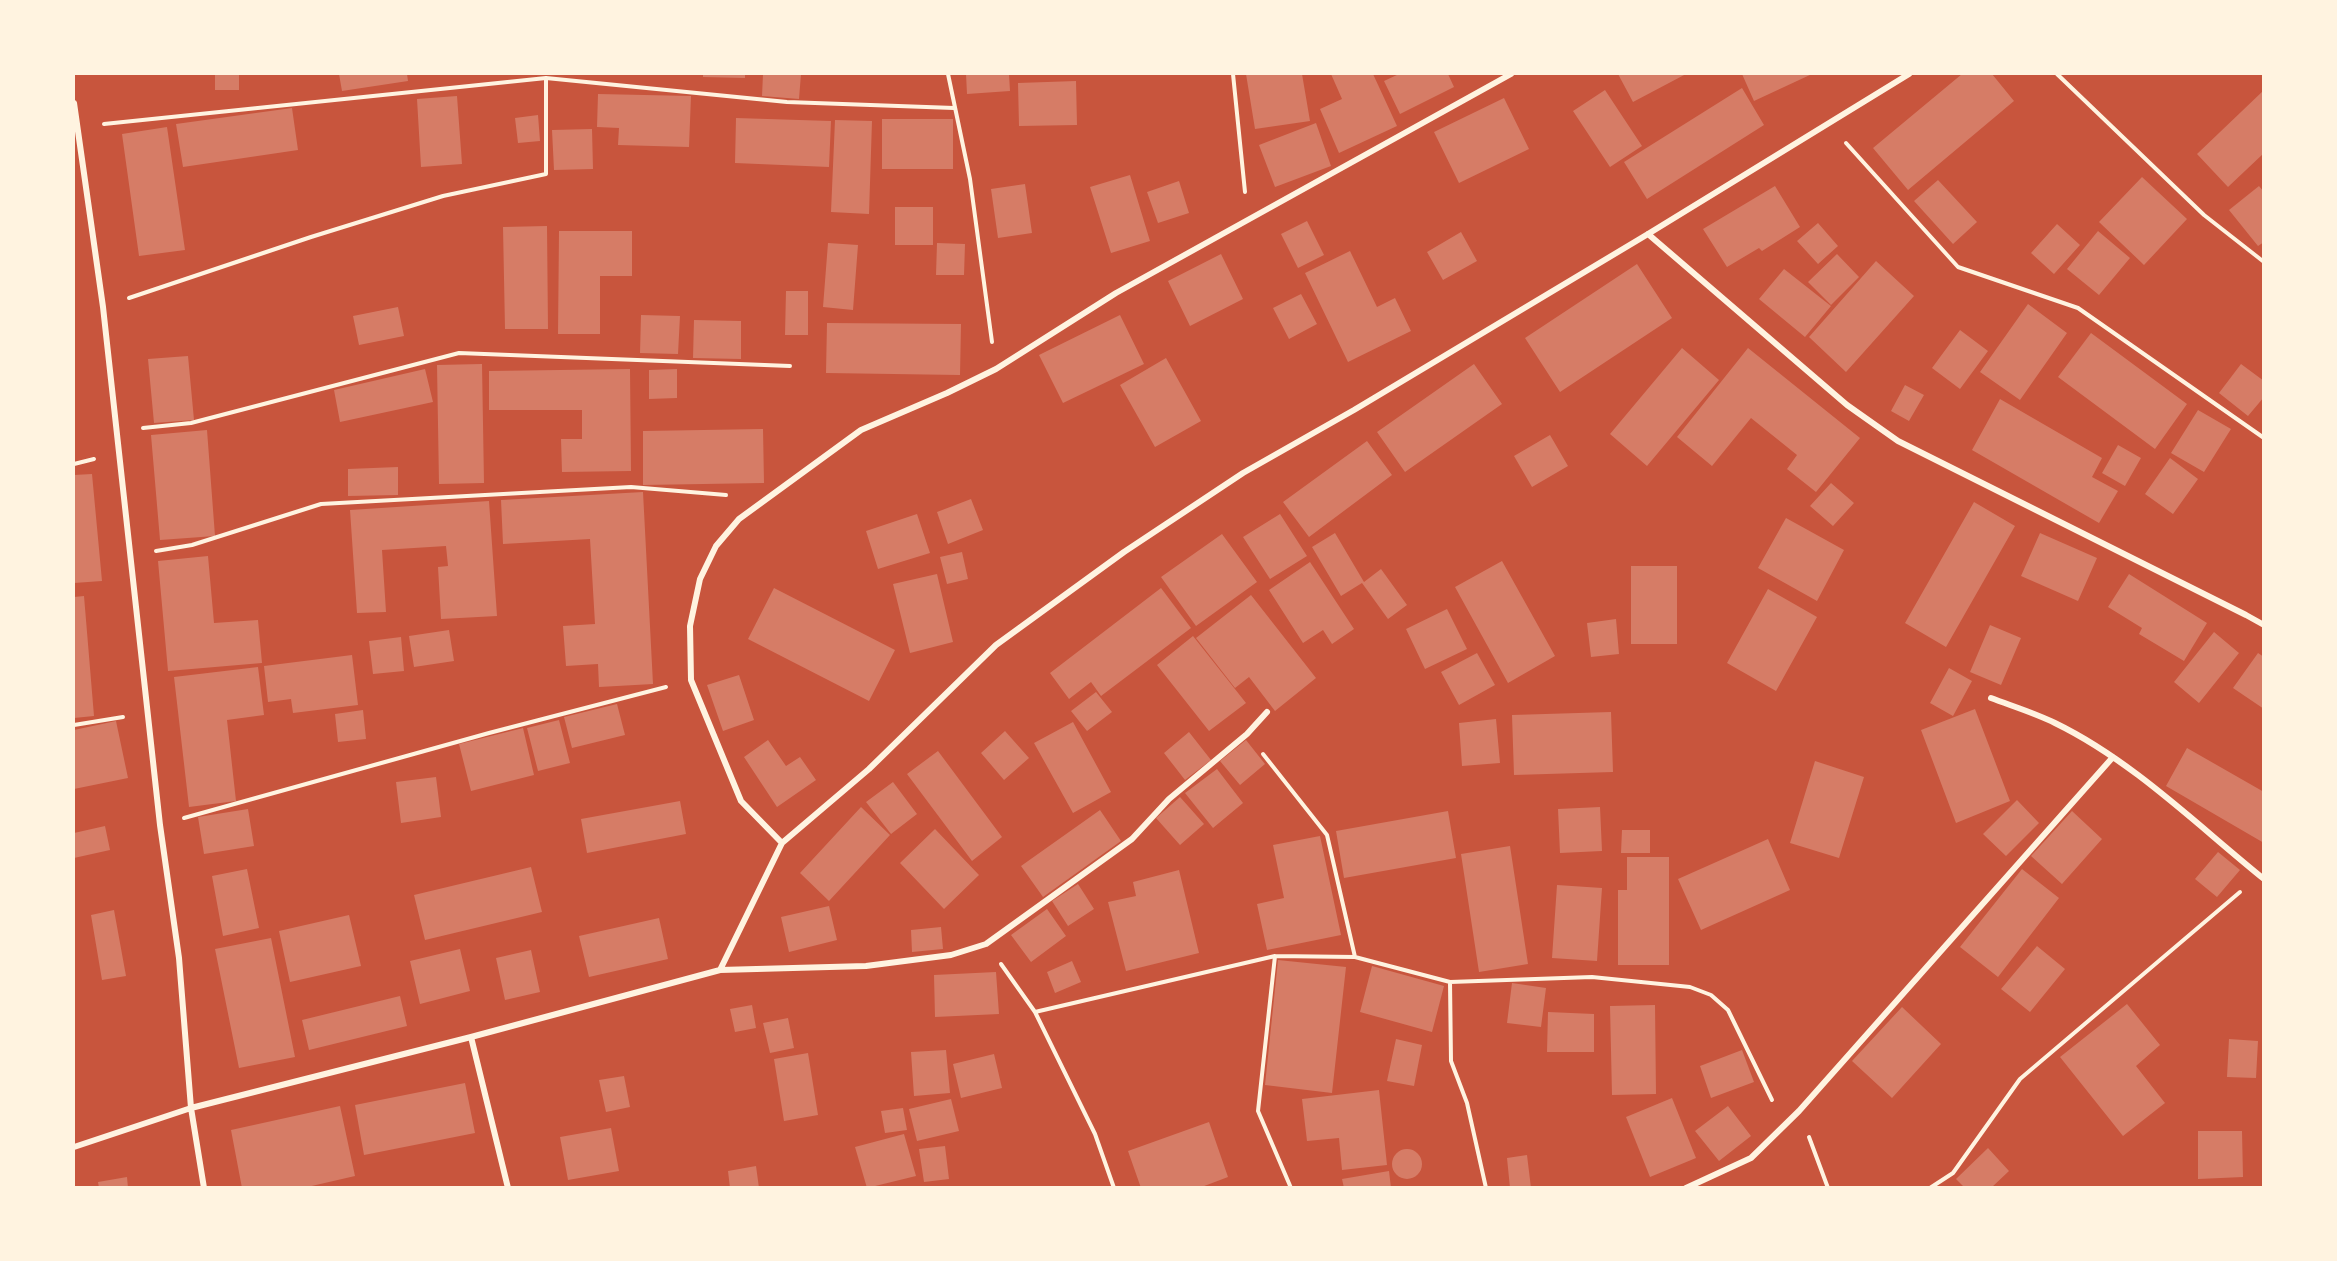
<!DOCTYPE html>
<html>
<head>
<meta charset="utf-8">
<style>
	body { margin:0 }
	#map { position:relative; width:2337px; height:1261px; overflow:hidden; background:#c8553d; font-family:Figtree,sans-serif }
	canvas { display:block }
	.frame { position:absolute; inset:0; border:75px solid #fff3e0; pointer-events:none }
</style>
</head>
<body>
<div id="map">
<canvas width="2337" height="1261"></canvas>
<div class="frame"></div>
</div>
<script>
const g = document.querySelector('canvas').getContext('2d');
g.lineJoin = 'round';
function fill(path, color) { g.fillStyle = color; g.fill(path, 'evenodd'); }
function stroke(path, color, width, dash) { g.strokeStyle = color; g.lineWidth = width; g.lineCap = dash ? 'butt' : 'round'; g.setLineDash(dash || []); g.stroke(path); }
fill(new Path2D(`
	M215 74H239V90H215Z
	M339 74H407L408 81 342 91Z
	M703 74H745V78L703 77Z
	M763 74H801L799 99 762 96Z
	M966 74H1009L1010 91 967 94Z
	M1246 74H1302L1310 121 1255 129Z
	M1331 74H1373L1397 126 1339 153 1320 109 1342 99Z
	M1399 74H1448L1454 87 1400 114 1384 81Z
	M1618 74H1686L1633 102Z
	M1742 74H1812L1754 101Z
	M1962 74H1992L2014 101 1908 190 1873 148Z
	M1076 81 1077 125 1019 126 1018 83Z
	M1742 88 1764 125 1647 199 1624 162Z
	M1605 90 1642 146 1610 167 1573 111Z
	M2264 90V153L2228 187 2197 154Z
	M598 94 691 96 689 147 618 145 619 128 597 127Z
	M457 96 462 164 421 167 417 99Z
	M1504 98 1529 149 1459 183 1434 132Z
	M292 108 298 150 183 167 176 124Z
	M538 115 540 141 518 143 515 118Z
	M736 118 831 121 829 167 735 163Z
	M882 119H953V169H882Z
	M835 120 872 121 869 214 831 212Z
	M1316 123 1331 166 1275 187 1259 145Z
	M167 127 185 250 139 256 122 134Z
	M592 129 593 169 554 170 552 130Z
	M1130 175 1150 241 1111 253 1090 187Z
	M2142 177 2187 219 2144 265 2099 222Z
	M1938 180 1977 222 1953 244 1914 201Z
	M1179 181 1189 213 1158 223 1147 192Z
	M1025 184 1032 233 998 238 991 189Z
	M1775 186 1800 227 1762 251 1759 248 1727 267 1703 229Z
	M2259 186 2264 192V242L2258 246 2229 210Z
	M895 207H933V245H895Z
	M1307 221 1324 255 1298 268 1281 234Z
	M1818 223 1838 246 1818 264 1797 241Z
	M2057 224 2080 245 2054 274 2031 253Z
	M547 226 548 329H505L503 227Z
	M559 231H632V276H600V334H558Z
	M2098 231 2130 258 2099 295 2067 269Z
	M1461 232 1477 261 1443 280 1427 252Z
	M828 243 858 245 853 310 823 307Z
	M937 243 965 244 964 275H936Z
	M1350 251 1377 307 1395 298 1411 331 1348 362 1305 273Z
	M1221 254 1243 299 1190 326 1168 281Z
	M1837 254 1859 277 1831 305 1808 282Z
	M1876 261 1914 296 1846 372 1809 337Z
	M1637 264 1672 318 1560 392 1525 338Z
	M1784 269 1831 306 1805 337 1759 299Z
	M786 291H808V335H785Z
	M1301 294 1317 324 1289 339 1273 308Z
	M2028 304 2067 333 2020 400 1980 372Z
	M398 307 404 336 359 345 353 316Z
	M641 315 680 316 678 354 640 353Z
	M1120 315 1144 364 1063 403 1039 355Z
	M694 320 741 321V359L693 358Z
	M827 323 961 324 960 375 826 373Z
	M1960 330 1988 351 1960 389 1932 368Z
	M2091 333 2187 404 2155 449 2058 377Z
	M1682 348 1719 380 1647 466 1610 434Z
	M1748 348 1860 438 1816 492 1787 469 1797 455 1751 418 1712 466 1677 437Z
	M188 356 194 420 154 423 148 359Z
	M1166 358 1201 421 1155 447 1120 385Z
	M482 364 484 483 439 484 437 365Z
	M1474 364 1502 404 1405 472 1377 432Z
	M2241 364 2264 381V397L2248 416 2219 393Z
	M425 369 433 402 340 422 334 390Z
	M630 369 631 471 562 472 561 439H582V410H489V371Z
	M677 369V398L649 399V370Z
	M1905 385 1924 395 1909 421 1891 411Z
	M2000 399 2102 458 2092 477 2118 491 2099 523 1972 450Z
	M2198 410 2231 429 2204 472 2171 453Z
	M763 429 764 483 643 485V431Z
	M207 430 215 536 160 540 151 435Z
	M1550 435 1568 466 1532 487 1514 456Z
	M1367 441 1392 475 1309 537 1283 502Z
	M2118 445 2141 458 2125 486 2102 473Z
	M2170 458 2198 479 2173 514 2145 494Z
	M398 467V495L348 496V469Z
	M92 474 102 581 74 583V475Z
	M1831 483 1854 503 1833 526 1810 506Z
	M643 492 653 684 599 687 598 664 566 666 563 626 595 624 590 539 503 544 501 500Z
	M971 499 983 530 948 544 937 512Z
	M489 501 497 616 441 619 438 567 448 566 446 546 382 550 386 612 357 613 350 510Z
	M1974 502 2015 526 1946 647 1905 623Z
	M917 514 930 553 878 569 866 531Z
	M1280 514 1307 556 1270 579 1243 537Z
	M1786 518 1844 550 1817 601 1758 568Z
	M1335 533 1364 582 1381 569 1407 605 1388 619 1362 583 1341 596 1312 547Z
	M2040 533 2097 558 2078 601 2021 576Z
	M1222 534 1257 582 1196 626 1161 577Z
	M962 552 968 579 947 584 940 557Z
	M208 556 214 623 258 620 262 663 168 671 158 561Z
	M1502 561 1555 656 1508 683 1455 587Z
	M1310 562 1354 629 1332 644 1323 630 1303 643 1269 590Z
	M1631 566H1677V644H1631Z
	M937 574 953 642 910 653 893 584Z
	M2129 574 2207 623 2184 661 2139 634 2142 628 2108 607Z
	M774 588 895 650 869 701 748 639Z
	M1161 588 1191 628 1101 696 1091 682 1069 699 1050 673Z
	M1768 589 1817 617 1776 691 1727 663Z
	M1251 595 1316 678 1275 711 1249 677 1235 688 1196 638Z
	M84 596 94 716 74 718V597Z
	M1447 609 1467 649 1425 669 1406 629Z
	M1616 619 1619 654 1591 657 1587 623Z
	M1990 625 2021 638 2001 685 1970 672Z
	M449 630 454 661 414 667 409 636Z
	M2214 632 2239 653 2199 703 2174 682Z
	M1193 636 1246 703 1209 731 1157 665Z
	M401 637 404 671 373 674 369 641Z
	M1477 653 1495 685 1459 705 1441 672Z
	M2258 653 2264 657V709L2233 688Z
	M352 655 358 705 293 713 291 699 268 702 264 666Z
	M258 667 264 715 227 720 236 801 189 807 174 677Z
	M1949 668 1972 681 1953 716 1930 703Z
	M739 675 754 720 723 731 707 685Z
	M1096 692 1112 712 1087 731 1071 711Z
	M617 704 625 735 572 748 564 717Z
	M1975 709 2010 801 1956 823 1921 730Z
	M363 710 366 739 338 742 335 714Z
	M1611 712 1613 772 1514 775 1512 715Z
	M1496 719 1500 763 1462 766 1459 723Z
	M559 720 570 763 538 771 527 728Z
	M116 721 128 778 74 789V730Z
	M1073 722 1111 792 1073 813 1034 743Z
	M523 728 534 775 471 791 459 744Z
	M1005 731 1029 758 1004 780 981 753Z
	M1189 732 1211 760 1185 780 1164 753Z
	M768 740 786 766 800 757 816 780 777 807 744 757Z
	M1246 740 1265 764 1240 785 1220 761Z
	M2187 748 2264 792V843L2166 786Z
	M938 751 1002 837 972 861 907 774Z
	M1815 761 1864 777 1839 858 1790 843Z
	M1217 769 1243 803 1213 828 1185 793Z
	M436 777 441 817 401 823 396 782Z
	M893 782 917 814 891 834 866 802Z
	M1180 797 1204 824 1180 845 1156 818Z
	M2017 800 2039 823 2006 856 1983 834Z
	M680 801 686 834 587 853 581 819Z
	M861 807 890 835 829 901 800 873Z
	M1600 807 1602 851 1560 853 1558 809Z
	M248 809 254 846 204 854 198 817Z
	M1100 810 1121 841 1043 897 1021 866Z
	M1448 811 1456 858 1344 878 1336 831Z
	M2072 811 2102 839 2062 884 2031 856Z
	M105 826 110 850 74 858V833Z
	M935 829 979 875 944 909 900 863Z
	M1622 830H1650V853H1621Z
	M1320 836 1341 935 1267 950 1257 904 1284 898 1273 845Z
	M1768 839 1790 890 1701 930 1678 879Z
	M1510 846 1528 964 1479 972 1461 854Z
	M2218 852 2240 870 2217 897 2195 879Z
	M1627 857H1669V965H1618V890H1627Z
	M531 867 542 912 425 940 414 895Z
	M247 869 259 928 223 936 212 876Z
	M2022 869 2059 898 1998 977 1960 947Z
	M1179 870 1199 953 1126 971 1108 902 1136 896 1133 882Z
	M1078 884 1094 909 1068 926 1052 901Z
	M1557 885 1602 888 1597 961 1552 958Z
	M829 906 837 940 789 952 781 917Z
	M1047 909 1066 936 1031 962 1011 935Z
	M114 910 126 976 102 980 91 915Z
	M349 915 361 966 290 982 279 931Z
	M659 918 668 959 589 977 579 936Z
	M941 927 943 949 912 952 911 930Z
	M271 938 295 1057 239 1068 215 949Z
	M2037 946 2065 969 2030 1012 2001 989Z
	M460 949 470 991 420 1004 410 961Z
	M531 950 540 992 505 1000 496 958Z
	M1278 960 1346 967 1332 1093 1265 1085Z
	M1072 961 1081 982 1055 993 1047 972Z
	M1372 966 1444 986 1432 1032 1360 1012Z
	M996 972 999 1014 935 1017 934 975Z
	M1512 983 1546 988 1541 1027 1507 1023Z
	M400 996 407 1026 309 1050 302 1020Z
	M2127 1004 2160 1045 2136 1066 2165 1103 2123 1136 2060 1057Z
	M752 1005 756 1028 735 1032 730 1009Z
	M1655 1005 1656 1094 1612 1095 1610 1006Z
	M1902 1007 1941 1044 1892 1098 1852 1061Z
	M1548 1012 1594 1014V1052H1547Z
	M788 1018 794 1048 770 1053 763 1023Z
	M1396 1039 1422 1045 1414 1086 1387 1081Z
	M2229 1039 2258 1041 2256 1078 2227 1077Z
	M946 1050 950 1093 914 1096 911 1052Z
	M1742 1050 1754 1082 1711 1098 1700 1066Z
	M808 1053 818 1115 784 1121 774 1059Z
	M994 1054 1002 1088 961 1098 953 1064Z
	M624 1076 630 1107 606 1112 599 1080Z
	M465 1083 475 1133 364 1155 355 1105Z
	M1379 1090 1387 1165 1342 1170 1339 1138 1307 1141 1302 1099Z
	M1672 1098 1696 1158 1650 1177 1626 1117Z
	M951 1099 959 1131 917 1141 909 1109Z
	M340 1106 355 1176 303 1188H242L231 1130Z
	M1728 1106 1751 1136 1719 1161 1695 1131Z
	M903 1108 907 1130 885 1133 881 1111Z
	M1209 1122 1228 1177 1199 1188H1141L1128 1151Z
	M611 1128 619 1171 568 1180 560 1137Z
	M2198 1131H2242L2243 1177 2198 1179Z
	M904 1134 916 1176 867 1188 855 1147Z
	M945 1146 949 1179 924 1182 919 1149Z
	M1988 1148 2009 1171 1991 1188H1965L1956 1179Z
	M1392 1164a15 15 0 1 1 30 0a15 15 0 1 1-30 0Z
	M1527 1155 1531 1188H1510L1507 1158Z
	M756 1166 759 1188H730L728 1171Z
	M1389 1171 1391 1188H1344L1342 1179Z
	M127 1177 128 1188H99L98 1182Z`), '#d67c66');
stroke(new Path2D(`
	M948 74 970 179 992 342
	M1233 74 1245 192
	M2057 74 2204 215 2264 262
	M104 124 546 78 787 102 954 108
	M1846 143 1958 267 2078 308 2264 438
	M129 298 311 237 443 196 546 174V78
	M143 428 191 423 459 353 790 366
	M74 464 94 459
	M156 551 192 545 321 504 631 487 726 495
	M74 725 123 717
	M1263 754 1327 835 1355 957
	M184 818 489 733 666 687
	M1275 956 1258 1111 1291 1188
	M1001 964 1035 1012 1095 1134 1114 1188
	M1450 982 1451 1061 1467 1103 1486 1188
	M1035 1012 1275 956 1355 957 1450 982 1592 977 1690 987 1711 995 1728 1010 1772 1100
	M1809 1137 1828 1188
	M1930 1188 1953 1173 2020 1079 2240 892`), '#fff3e0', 4);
stroke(new Path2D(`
	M74 103 103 307 160 825 179 958 191 1108 204 1188
	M1648 234 1847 405 1898 441 2246 615 2264 625
	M1991 698C2012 706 2035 713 2055 723 2133 761 2197 825 2264 879
	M782 843 741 801 691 680 690 626 700 579 716 546 739 519 861 430 947 393 996 369 1116 293 1511 74
	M720 970 866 966 951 955 986 944 1132 839 1169 799 1247 734 1267 712
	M471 1037 508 1188
	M74 1147 191 1108 471 1037 720 970 782 843 869 769 996 645 1124 552 1243 473 1354 410 1648 234 1909 74
	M1686 1188 1751 1158 1799 1111 2113 757`), '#fff3e0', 6);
</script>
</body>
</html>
